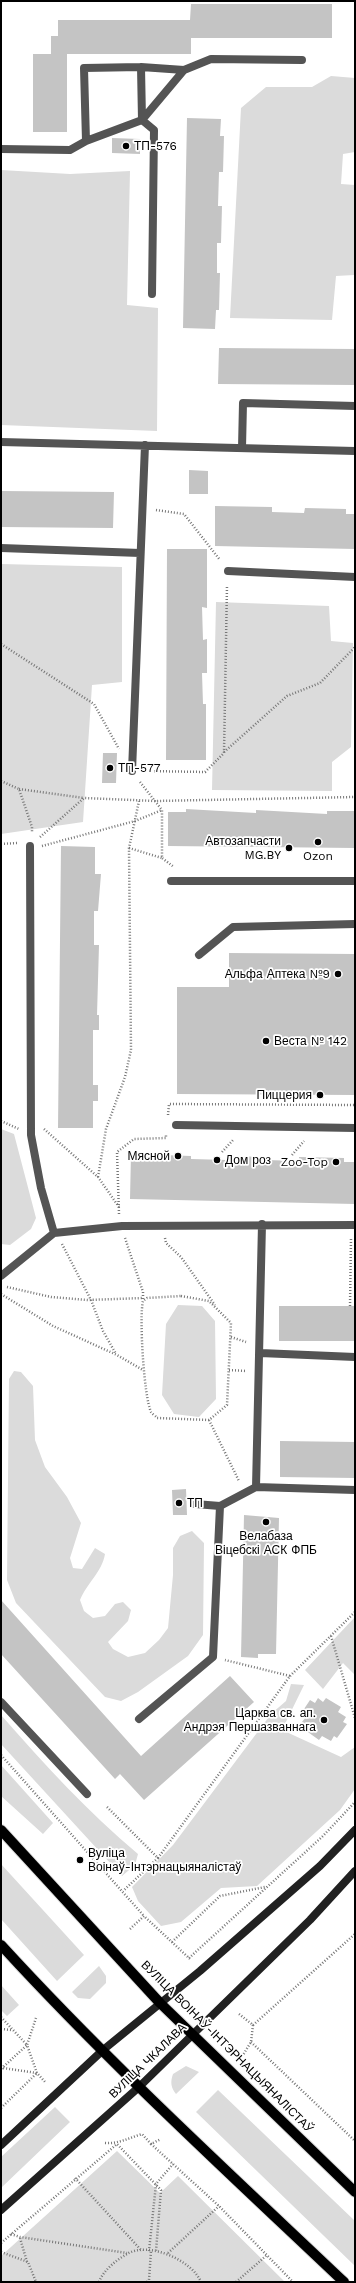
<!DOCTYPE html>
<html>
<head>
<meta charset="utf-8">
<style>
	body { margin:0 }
	#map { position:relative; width:356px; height:2283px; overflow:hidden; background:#fff; font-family:"Work Sans",sans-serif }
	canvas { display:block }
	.frame { position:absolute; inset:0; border:2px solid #000; pointer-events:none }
</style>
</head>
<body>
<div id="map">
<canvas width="356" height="2283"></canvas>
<div class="frame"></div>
</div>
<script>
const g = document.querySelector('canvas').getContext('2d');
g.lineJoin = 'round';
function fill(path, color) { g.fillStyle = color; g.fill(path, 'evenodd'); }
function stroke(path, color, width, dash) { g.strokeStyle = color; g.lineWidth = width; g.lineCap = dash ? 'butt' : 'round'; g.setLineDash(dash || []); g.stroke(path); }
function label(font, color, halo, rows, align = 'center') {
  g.font = font + ' "Work Sans",sans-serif'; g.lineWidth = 3.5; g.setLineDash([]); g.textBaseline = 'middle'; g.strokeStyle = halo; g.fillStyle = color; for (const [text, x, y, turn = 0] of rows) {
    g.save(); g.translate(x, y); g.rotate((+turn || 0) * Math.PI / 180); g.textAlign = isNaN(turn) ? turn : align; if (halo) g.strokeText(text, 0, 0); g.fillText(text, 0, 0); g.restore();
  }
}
fill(new Path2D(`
	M331 76 355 78V152L343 154 341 184 355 185 354 275 336 276 332 320 230 318 241 108 266 87H312Z
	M1 170 70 174 130 171 127 305 158 308 157 431 1 425Z
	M1 564 122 567V682L92 685 83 822 1 834Z
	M216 602 329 606 331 641 353 643 351 747 332 762V791L212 790Z
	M1 1129 14 1134 36 1218 31 1229 10 1245 1 1244Z
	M178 1305 202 1306 215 1321 216 1399 199 1417 174 1414 162 1395 166 1324Z
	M14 1371 21 1372 33 1386 35 1440 45 1467 67 1497 81 1523 70 1558 73 1568 82 1569 95 1548 105 1554C102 1572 87 1583 80 1600L84 1611 93 1618 105 1616 115 1604 123 1602 131 1610 128 1621 108 1642 113 1649 128 1657 145 1653 159 1640 168 1628 173 1575V1548L180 1536 192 1531 204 1543 203 1635 188 1656 138 1692 121 1701 105 1697 16 1603 7 1580 9 1379Z
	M355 1617V1675L343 1663 323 1689 305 1670Z
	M291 1684 304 1685 282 1730 341 1757 355 1747V1789L340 1810 257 1886 221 1888 181 1922 161 1926 138 1901 132 1887 173 1845 271 1714 286 1701Z
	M1 1715C44 1764 88 1812 138 1854L135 1865 122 1876 1 1744Z
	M1 1765 53 1823 43 1834 1 1796Z
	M1 1864 84 1955 57 1981 1 1919Z
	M99 1966 106 1976V1983L90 1999 78 1998 72 1992Z
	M1 1985 19 2005 7 2016 1 2010Z
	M186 2066 199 2072 176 2094C171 2088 170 2082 173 2074Z
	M218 2090 355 2221V2266L196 2112Z
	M55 2107 70 2122 1 2188V2157Z
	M117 2151 160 2193 178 2176 285 2282H1V2256Z`), '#dbdbdb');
fill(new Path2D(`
	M191 4H332V38H191V54H67V132H33V54H51V36H58V20H190Z
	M187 118 221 119 220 136H224L223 172H219L218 206H222L221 243H217V273H220L219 310H216L215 329 183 328Z
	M112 138 140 139V154L112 153Z
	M219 348 355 349V385L218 384Z
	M189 470 208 471V494H189Z
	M1 491 114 492 113 528 1 527Z
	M215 506 272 507V512L304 513 305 508 346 509V514H355V549L215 546Z
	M167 549H207V608L202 607 203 640 207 639V673H202L203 704H206V760H166Z
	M103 753H117L116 783H102Z
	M186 809 256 813V810L327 814V811H355V848L168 846V812H186Z
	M61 846 95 847V874H101L98 911H94V945H99L97 1015H99V1030H93V1085H98V1101H93V1128H58Z
	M229 953 355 954V1095L177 1094V987H229Z
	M131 1154 191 1156V1159L227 1160V1156L266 1157V1160L299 1161V1157L344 1158V1162H355V1204L130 1199Z
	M279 1306H355V1341H279Z
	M280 1441 355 1442V1478L280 1477Z
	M186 1489 187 1515H173L172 1490Z
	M244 1515 279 1518 276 1654H258V1658L241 1657Z
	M1 1600 141 1756 230 1676 254 1702 144 1800 120 1774 115 1779 1 1654Z
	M318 1698 323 1702 326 1698 341 1707 338 1712 346 1717 343 1722 347 1724 337 1738 334 1736 331 1741 322 1736 319 1740 305 1730 308 1726 302 1722 305 1718 300 1715 310 1700 315 1703Z`), '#c4c4c4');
const primary = new Path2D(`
	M1 1830 160 2003 355 2192
	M1 1945C109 2063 228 2172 344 2282`);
stroke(primary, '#dbdbdb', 12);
stroke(new Path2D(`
	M156 510 184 514 220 560
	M1 644 94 704 119 749
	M224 752 287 696 320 683 355 647
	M145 771 205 772 224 753 227 585
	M1 781 19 789 32 827V833
	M140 782 162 810V858L174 867
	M19 789 84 798
	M40 837 84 798 155 801 355 797
	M1 844 17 843
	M42 846 135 821 162 810
	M129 848 162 858
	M168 1115 169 1104 355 1105
	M1 1121 19 1129
	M44 1129 98 1177 119 1207
	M222 1152 234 1139
	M292 1155 304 1141
	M98 1177 106 1129 125 1077 131 1050 129 848 139 801
	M119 1214 117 1152 134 1139 166 1138V1134
	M125 1238 143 1292V1301
	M165 1238 166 1243 181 1257 215 1305
	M62 1244 91 1300 103 1331 116 1354
	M7 1287 51 1297 88 1300 143 1298
	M1 1294 53 1326 117 1355 143 1370
	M181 1296 209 1301 231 1323 227 1405 209 1420 157 1418C156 1416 152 1414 151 1412 144 1397 139 1317 143 1301L147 1298Z
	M350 1306 351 1238
	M231 1337 246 1342
	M229 1370 247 1371
	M209 1420 239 1481
	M331 1636 355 1718
	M290 1676 355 1612
	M1 1755 144 1916
	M107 1807 158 1858 123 1891
	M158 1858 290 1676 225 1660
	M130 1929 144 1916 190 1959
	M172 1942 220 1896 265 1887
	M189 1958 323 1836 355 1802
	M239 2014 253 2025 251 2042 243 2055
	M1 2017 27 2045 1 2069
	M36 2018 27 2045 37 2073 46 2083
	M253 2025 355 1934
	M1 2029 12 2030
	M251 2042 355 2141
	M1 2066 3 2068 37 2073
	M1 2108 37 2073
	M105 2143C118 2144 129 2138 142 2134L151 2144 161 2139
	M151 2144 219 2206 293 2282
	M75 2178 142 2251
	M11 2234 20 2237 127 2253
	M20 2238 27 2262
	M1 2243 117 2144 161 2190 156 2251
	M149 2251 156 2184 173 2164
	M1 2252 28 2262 36 2282
	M168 2253 219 2206
	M99 2282C103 2271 116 2260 127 2254 148 2241 192 2260 201 2282
	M147 2282 149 2280 151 2251
	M236 2282 267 2255`), '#767676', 2.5, [1, 2]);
stroke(new Path2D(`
	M141 67 142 120 154 130 152 294
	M86 141 84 68 141 67 184 70
	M1 149 70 150 86 141 142 120 184 70 211 59 302 60
	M1 442 355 451
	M242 448 243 403 355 406
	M1 548 140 553
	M228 571 355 577
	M132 771 145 445
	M30 846 31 1135 41 1188 54 1233
	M171 881H355
	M199 955 233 927 355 924
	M176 1125 355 1128
	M1 1276 54 1233 122 1226 355 1225
	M260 1353 355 1357
	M256 1487 355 1490
	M195 1504 220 1506
	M1 1702 87 1794
	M139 1719 213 1657 220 1506 256 1487 262 1224`), '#545454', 8);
stroke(new Path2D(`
	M1 2145 103 2050 200 1971 320 1866 355 1830
	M1 2210 139 2087 310 1920 355 1871`), '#212121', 8);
stroke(primary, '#000', 10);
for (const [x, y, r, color] of [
	[126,146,4,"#000"],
	[110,768,4,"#000"],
	[318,842,4,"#000"],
	[289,848,4,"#000"],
	[338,974,4,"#000"],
	[266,1041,4,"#000"],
	[320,1095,4,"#000"],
	[178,1156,4,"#000"],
	[217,1160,4,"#000"],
	[336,1162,4,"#000"],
	[179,1503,4,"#000"],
	[266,1522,4,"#000"],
	[324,1720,4,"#000"],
	[80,1860,4,"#000"]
]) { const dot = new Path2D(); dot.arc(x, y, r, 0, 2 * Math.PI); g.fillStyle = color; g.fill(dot); stroke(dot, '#fff', 1.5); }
label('12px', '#000', '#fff', [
	["ТП-576",134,146],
	["ТП-577",118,768],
	["Автозапчасти",281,841,"right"],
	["MG.BY",281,855,"right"],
	["Ozon",318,856,"center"],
	["Альфа Аптека №9",330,974,"right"],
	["Веста № 142",274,1041],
	["Пиццерия",312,1095,"right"],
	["Мясной",170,1156,"right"],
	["Дом роз",225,1160],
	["Zoo-Top",328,1162,"right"],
	["ТП",187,1503],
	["Велабаза",266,1536,"center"],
	["Віцебскі АСК ФПБ",266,1550,"center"],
	["Царква св. ап.",316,1713,"right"],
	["Андрэя Першазваннага",316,1727,"right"],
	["Вуліца",88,1853],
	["Воінаў-Інтэрнацыяналістаў",88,1867]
], 'left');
label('12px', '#000', '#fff', [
	["ВУЛІЦА ВОІНАЎ-ІНТЭРНАЦЫЯНАЛІСТАЎ",227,2047,45],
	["ВУЛІЦА ЧКАЛАВА",148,2061,-44]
]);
</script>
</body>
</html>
